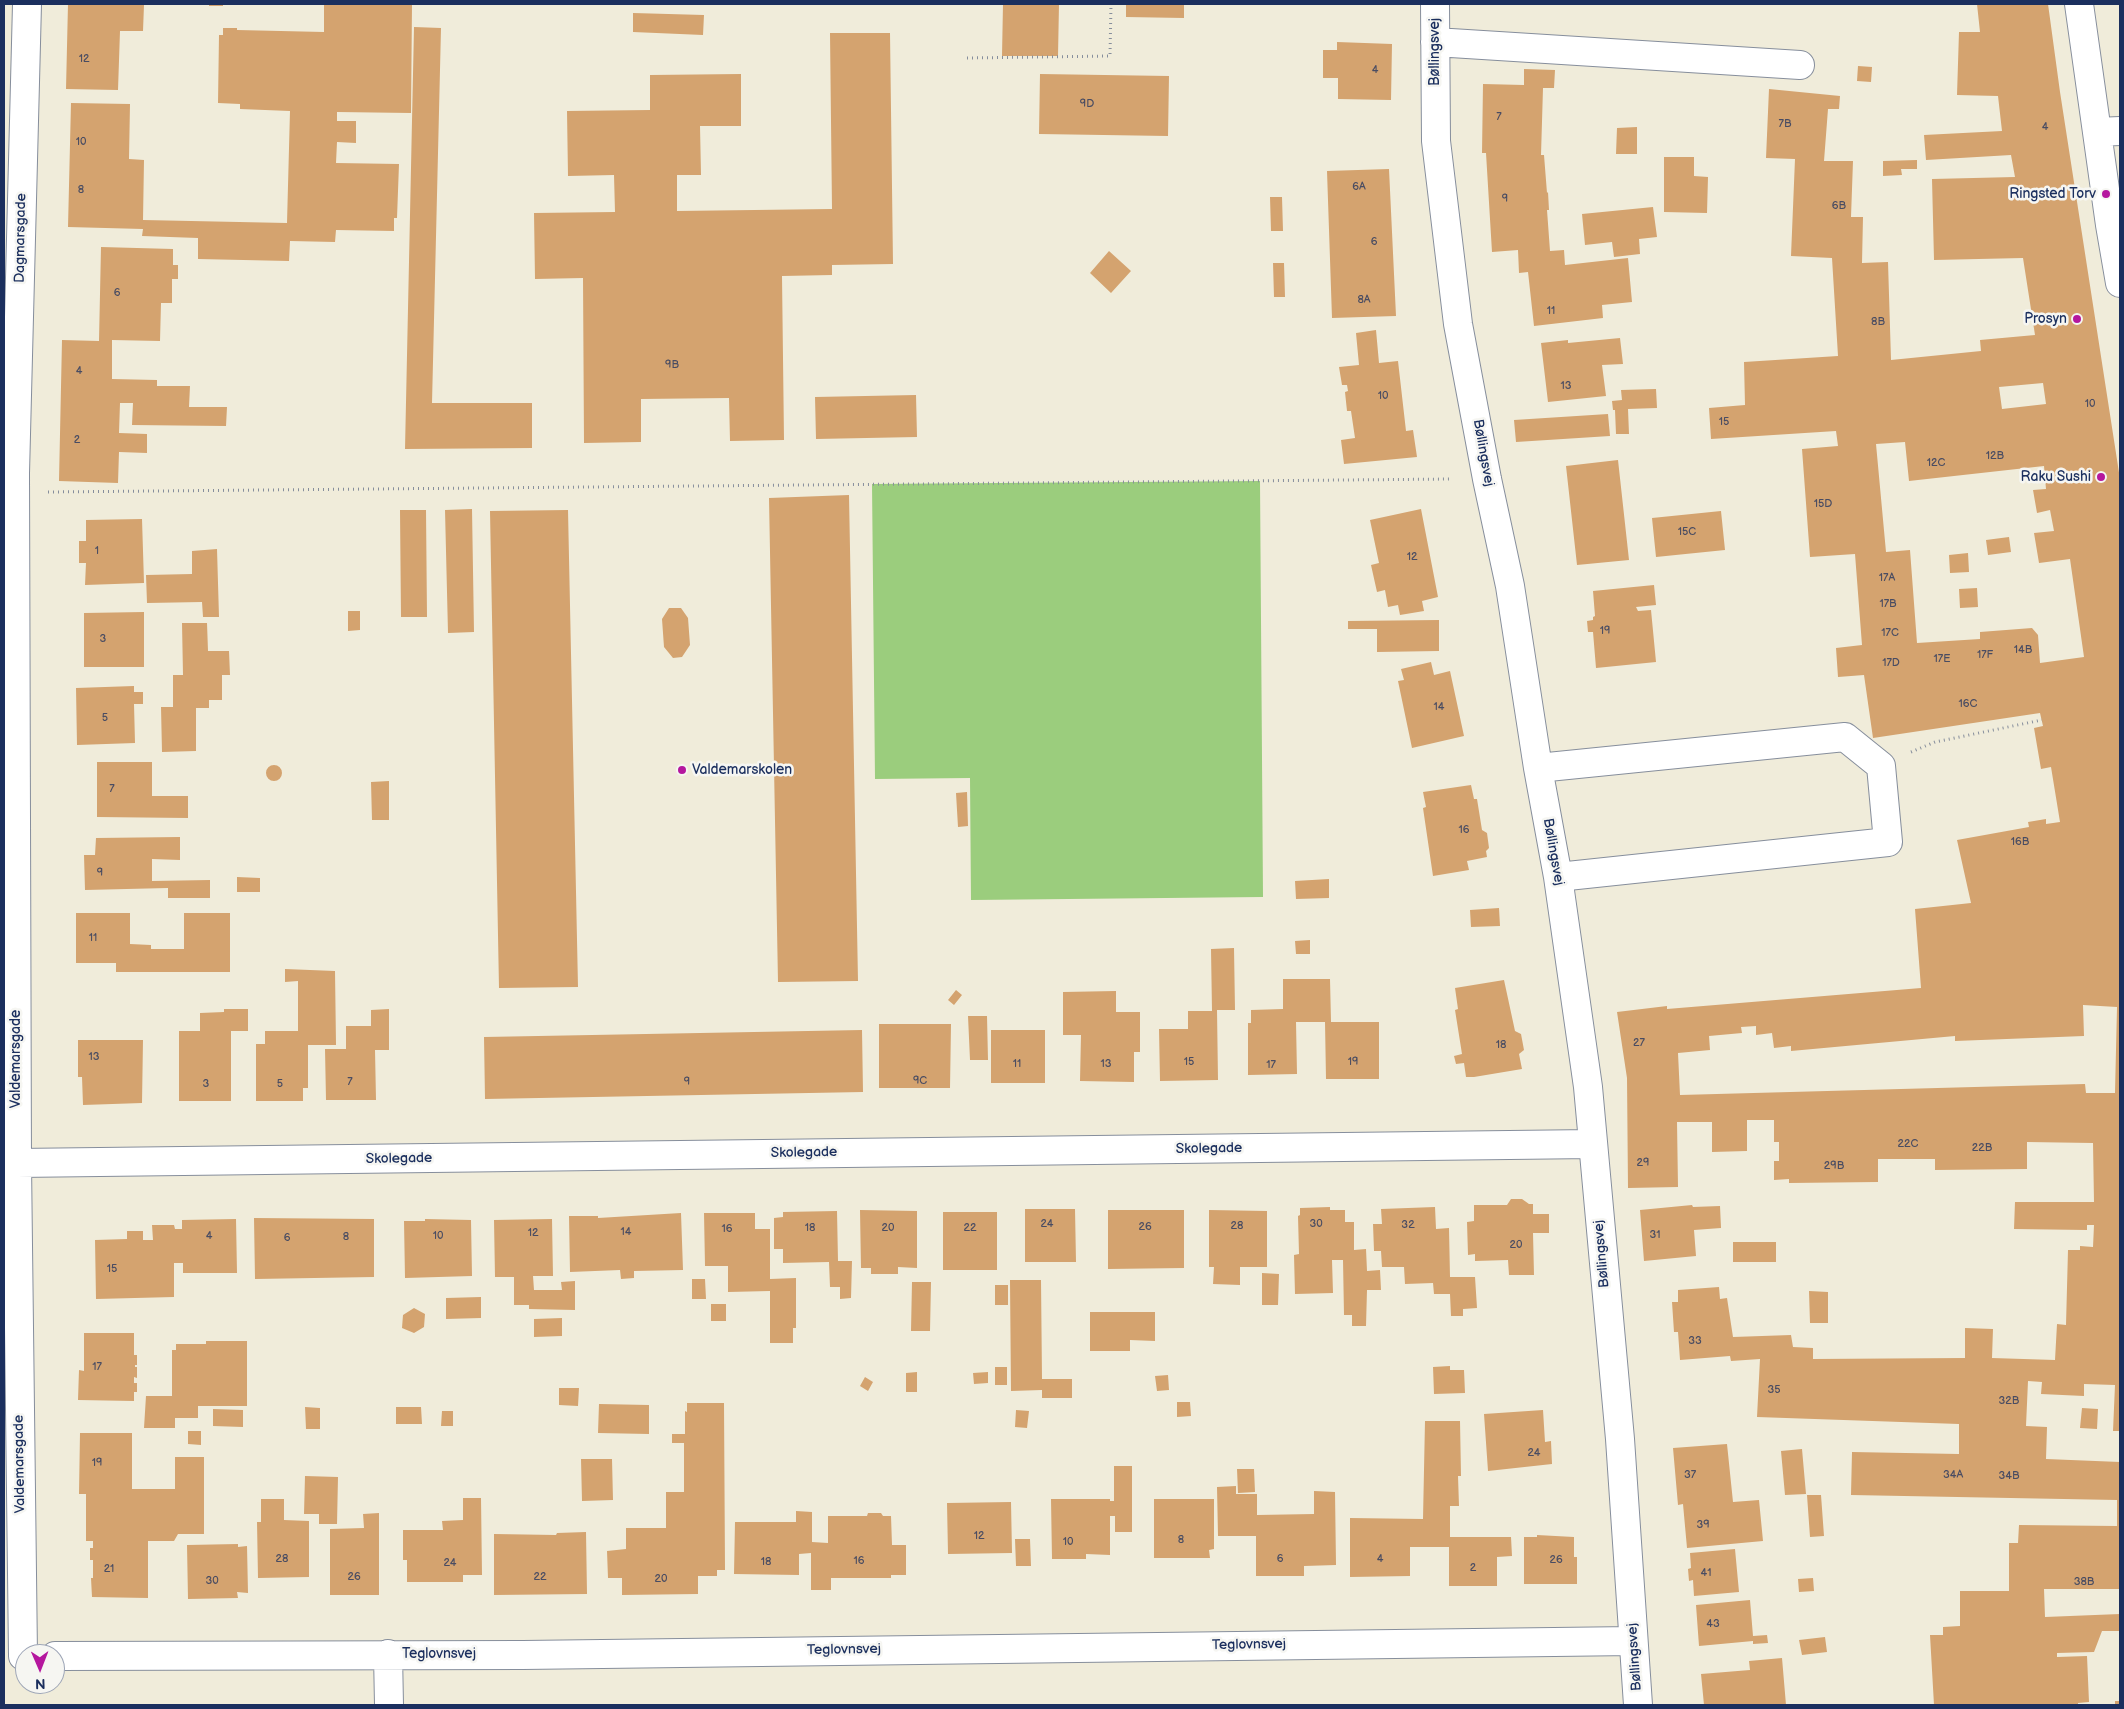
<!DOCTYPE html>
<html>
<head>
<meta charset="utf-8">
<style>
	body { margin:0 }
	#map { position:relative; width:2124px; height:1709px; overflow:hidden; background:#f0ecda; font-family:"Balsamiq Sans",sans-serif }
	canvas { display:block }
	.frame { position:absolute; inset:0; border:5px solid #1b2f5e; pointer-events:none }
	.north { position:absolute; left:15px; top:1644px; width:50px; height:50px; box-sizing:border-box; background:#f6f6f2; border:1px solid #9ea6b7; border-radius:50%; rotate:179deg; font-size:14px; font-weight:700; line-height:20px; text-align:center; color:#1b2f5e }
	.north::after { content:''; display:block; margin:auto; width:18px; height:22px; background:#b5179e; clip-path:polygon(50% 0,100% 100%,50% 72%,0 100%) }
</style>
</head>
<body>
<div id="map">
<canvas width="2124" height="1709"></canvas>
<div class="frame"></div>
<div class="north">N</div>
</div>
<script>
const g = document.querySelector('canvas').getContext('2d');
g.lineJoin = 'round';
function fill(path, color) { g.fillStyle = color; g.fill(path, 'evenodd'); }
function stroke(path, color, width, dash) { g.strokeStyle = color; g.lineWidth = width; g.lineCap = dash ? 'butt' : 'round'; g.setLineDash(dash || []); g.stroke(path); }
function label(font, color, halo, rows, align = 'center') {
  g.font = font + ' "Balsamiq Sans",sans-serif'; g.lineWidth = 5; g.setLineDash([]); g.textBaseline = 'middle'; g.strokeStyle = halo; g.fillStyle = color; for (const [text, x, y, turn = 0] of rows) {
    g.save(); g.translate(x, y); g.rotate((+turn || 0) * Math.PI / 180); g.textAlign = isNaN(turn) ? turn : align; if (halo) g.strokeText(text, 0, 0); g.fillText(text, 0, 0); g.restore();
  }
}
fill(new Path2D(`
	M1260 481 1263 897 971 900 970 778 875 779 872 484Z`), '#9bcd7d');
fill(new Path2D(`
	M68 4 144 5 143 31H120L118 90 66 89Z
	M209 4H223V6H209Z
	M324 4H412L411 113 337 112V121H356V143L337 142 336 163 399 164 397 218H394V231L336 230 335 242 290 241 289 261 198 259V238L142 236 143 229 68 227 71 103 130 104 129 159 144 160 143 220 287 223 290 111 240 109V104L218 103 219 35H223V28H237V30L324 32Z
	M1003 4H1059L1058 56H1002Z
	M1126 4H1184V18L1126 17Z
	M1977 4H2048L2060 92 2120 479V1431H2113L2115 1385 2084 1384V1396L2041 1394 2042 1382 2028 1381 2026 1426 2047 1427 2046 1459 2120 1462V1589H2044L2045 1617 2120 1614V1631H2102L2094 1652 2057 1653V1657L2087 1656 2089 1702 2078 1703V1705H1934L1930 1635H1943V1627L1960 1626V1591H2009V1543H2018L2019 1525 2117 1526V1500L1851 1495 1852 1452 1959 1454V1424L1757 1417 1760 1359 1731 1361 1730 1356 1680 1360 1678 1332H1674L1672 1302H1678V1290L1719 1287 1720 1299 1727 1298 1733 1337 1791 1335 1793 1347 1813 1348V1359L1965 1358V1328L1993 1329 1992 1358 2055 1360 2057 1324 2066 1325 2068 1250H2080V1246L2093 1247 2094 1225H2087V1230L2014 1229 2015 1202H2094L2093 1143 2027 1142V1169L1935 1170V1159H1878V1182L1789 1183V1179L1774 1180V1161H1779V1142H1774V1120H1747V1151L1712 1152V1122H1677L1678 1187 1628 1188 1627 1078 1617 1012 1667 1006V1009L1921 988 1915 909 1971 903 1957 840 2029 827 2028 822 2046 819V824L2060 822 2051 767 2041 769 2034 728 2043 726 2040 713 1873 738 1864 675 1838 677 1836 648 1862 645 1855 554 1810 557 1802 449 1838 446 1836 431 1711 439 1709 408 1745 405 1744 362 1838 356 1832 258 1791 256 1795 159 1766 158 1769 89 1840 96 1839 109H1828L1824 161H1853L1851 217H1863L1862 263 1888 262 1891 360 1981 351 1980 340 2035 335 2023 258 1934 260 1932 179 2015 177 2011 155 1926 160 1924 135 2002 131 1998 96 1957 95 1959 32H1980ZM2043 383 2046 404 2002 409 1999 387ZM1905 442 1909 481 2044 466 2046 489 2033 490 2037 513 2050 510 2054 531 2034 533 2039 563 2070 559 2084 657 2040 663 2038 635 2032 628 1980 632V639L1917 643 1910 550 1886 552 1876 444ZM2083 1005 2117 1007 2115 1093H2086L2085 1084 1680 1095 1678 1053 1710 1050 1709 1036 1742 1033 1741 1027 1756 1026V1035L1772 1033 1774 1048 1791 1046V1051L1955 1036V1041L2084 1036Z
	M633 13 704 15 703 35 633 32Z
	M414 27 441 28 432 403H532V448L405 449Z
	M830 33H890L893 264 832 265V275L782 276 784 440 730 441 729 398 641 399V442L584 443 583 278 535 279 534 213 615 212 614 175 568 176 567 111 650 110V75L741 74V126H700L701 175H677V211L832 209Z
	M1337 42 1392 44 1391 100 1338 99V78H1323V50H1337Z
	M1858 66 1872 67 1871 82 1857 81Z
	M1524 69 1555 70 1554 88H1543L1541 155H1544L1547 193 1548 192 1549 210H1547L1550 251 1564 250 1565 265 1628 258 1632 302 1602 305 1603 318 1534 326 1528 272 1519 273 1518 250 1492 252 1486 153H1482L1483 84 1524 85Z
	M1040 74 1169 76 1168 136 1039 134Z
	M1637 127V154H1616L1617 128Z
	M1664 157H1694V176L1708 177 1707 213 1664 212Z
	M1917 160V169H1901L1902 175 1883 176V161Z
	M1389 169 1396 316 1332 318 1327 171Z
	M1270 197H1282L1283 231H1271Z
	M1653 207 1657 237 1639 239 1640 254 1614 257 1612 242 1585 245 1582 214Z
	M101 247 173 249V265H178V279H172V303H161L160 341 112 340V379L157 380V386H190L189 407H227L226 426 132 425 133 403H120L119 433 147 434V453L119 452 118 483 59 481 62 340 99 341Z
	M1109 251 1131 271 1111 293 1090 273Z
	M1273 263H1284L1285 297H1274Z
	M1376 330 1379 363 1398 361 1406 431 1413 430 1417 457 1344 464 1341 440 1355 438 1351 411H1347L1345 392 1348 391 1347 385H1342L1339 367 1359 365 1356 333Z
	M1620 338 1623 364 1602 365 1606 396 1548 402 1541 343 1568 340V343Z
	M1656 389 1657 408 1628 409 1629 434H1616L1615 410H1613L1612 401 1622 400 1621 390Z
	M916 395 917 437 816 439 815 397Z
	M1608 414 1610 436 1516 442 1514 420Z
	M1618 460 1629 560 1577 565 1566 466Z
	M849 495 858 981 778 982 769 498Z
	M472 509 474 632 448 633 445 510Z
	M1421 509 1438 597 1422 601 1424 611 1400 615 1398 605 1388 607 1385 590 1377 592 1371 565 1379 563 1370 520Z
	M400 510H426L427 617H401Z
	M568 510 578 987 499 988 490 511Z
	M1721 511 1725 550 1656 557 1652 518Z
	M142 519 144 583 85 585 86 563H79V541H86V520Z
	M2009 537 2011 552 1988 555 1986 540Z
	M217 549 219 617H203L202 602 147 603 146 575 192 574V551Z
	M1968 553 1969 572 1950 573 1949 555Z
	M1654 585 1656 605 1636 607 1638 611 1651 610 1656 662 1596 668 1593 632H1588L1587 621 1593 620V617L1595 616 1593 591Z
	M1977 588 1978 607 1960 608 1959 589Z
	M669 608H681L688 618 690 645 682 657 673 658 664 647 662 619Z
	M348 611H360V630L348 631Z
	M144 612V667H84V613Z
	M1439 620V651L1377 652V629H1348V621Z
	M182 623H207L208 651H229L230 675H222V700H209V708H196V751L162 752 161 707H173V675H183Z
	M1431 662 1434 675 1450 671 1464 736 1412 748 1398 681 1404 680 1401 669Z
	M134 686V692H143V704H134L135 743 77 745 76 688Z
	M97 762H152V796H188V818L97 817Z
	M266 773a8 8 0 1 1 16 0a8 8 0 1 1-16 0Z
	M389 781V820H372L371 782Z
	M1471 785 1474 799H1477L1482 830 1487 833 1489 848 1486 851 1487 857 1467 861 1469 870 1433 876 1423 808 1426 807 1423 792Z
	M967 792 968 826 958 827 956 793Z
	M180 837V860L152 859V881L210 880V898H168V888L85 890 84 855H95L96 838Z
	M237 877 260 878V892H237Z
	M1329 879V898L1296 899 1295 881Z
	M1499 908 1500 926 1471 927 1470 910Z
	M76 913H130V944L151 945V949H184V913H230V972H116V963H76Z
	M1310 940V954H1296L1295 941Z
	M1234 948 1235 1010H1217L1218 1080 1160 1081 1159 1029H1188V1011H1212L1211 949Z
	M285 969 335 971 336 1045H308V1088H303V1101H256V1044H265V1031H298V981L285 982Z
	M1283 979H1330L1331 1022H1379V1079H1326L1325 1022H1296L1297 1074 1248 1075V1023H1251V1010L1283 1009Z
	M1504 980 1515 1031 1521 1034 1524 1050 1519 1054 1522 1069 1474 1077H1466L1464 1063 1456 1064 1454 1056 1462 1054 1455 1010 1458 1009 1455 988Z
	M956 990 962 995 954 1005 948 1000Z
	M1116 991V1012H1140V1052H1134V1082L1080 1081 1081 1035H1063V992Z
	M224 1009H248V1031H231V1101H179V1031H200V1013L224 1012Z
	M389 1009V1050H375L376 1100H326L325 1049H346V1026H371V1010Z
	M968 1016H987L988 1060H970Z
	M879 1024H951L950 1088H879Z
	M862 1030 863 1092 485 1099 484 1037Z
	M991 1030H1045V1083H991Z
	M78 1040H143L142 1103 83 1105 82 1077H78Z
	M1511 1199H1522L1529 1204H1533V1214H1549V1233H1533L1534 1275H1509L1508 1260 1475 1261V1254L1468 1255 1467 1222 1474 1221V1205H1507Z
	M1692 1205 1693 1207 1720 1206 1721 1228 1694 1230 1696 1256 1644 1261 1640 1210Z
	M1330 1207V1210H1345V1222H1354V1250L1366 1249 1367 1271 1380 1270 1381 1290H1367L1366 1326H1352V1315H1344L1343 1260H1332L1333 1293 1295 1294 1294 1255 1299 1254 1298 1216 1300 1215V1208Z
	M1435 1207 1436 1229 1449 1228 1450 1277H1475L1477 1308 1463 1309V1316H1451L1450 1294H1434L1433 1283 1405 1284 1404 1267H1382L1381 1251H1374L1373 1224H1382L1381 1209Z
	M1025 1209H1075L1076 1262H1025Z
	M860 1210 917 1211V1268L898 1267V1274H871V1268H861Z
	M1108 1210H1184V1268L1108 1269Z
	M1209 1210 1267 1211V1267H1240V1285L1213 1284 1214 1267H1209Z
	M837 1211 838 1261H852L851 1298 840 1299V1287H830L829 1262 783 1263V1249H774V1218L783 1217V1212Z
	M943 1212H997V1270H943Z
	M681 1213 683 1270 634 1271V1278L621 1279 620 1270 570 1272 569 1216H598V1218Z
	M704 1213H755V1229H770V1279L796 1278V1328H793V1343H770V1291L728 1292V1266H705Z
	M254 1218 374 1219V1277L255 1279Z
	M236 1219 237 1273H183V1263H174V1297L96 1299 95 1240 127 1239V1231H143V1240H153L152 1225H174L175 1229H182V1220Z
	M425 1219 471 1220 472 1276 405 1278 404 1221H425Z
	M552 1219 553 1276H533L534 1290H562L561 1282 575 1281V1310L529 1309V1305H514V1277H495L494 1220Z
	M1733 1242H1776V1262H1733Z
	M1262 1273 1279 1274 1278 1305H1262Z
	M692 1279H705L706 1299H692Z
	M1010 1280H1041L1042 1379H1072V1398H1042V1390L1011 1391Z
	M912 1282H931L930 1331H911Z
	M995 1285H1008V1305H995Z
	M1809 1291 1828 1292V1323H1810Z
	M481 1297V1318L446 1319V1298Z
	M711 1304H726V1321H711Z
	M414 1308 425 1314 424 1327 414 1333 402 1328 403 1315Z
	M1090 1312H1155V1341L1130 1340V1351H1090Z
	M562 1318V1336L534 1337V1319Z
	M84 1333H134V1355H137V1365H135V1367H137V1378L134 1377V1383H137V1392H134V1401L78 1400 79 1370 84 1371Z
	M206 1341H247V1406H198V1418H175V1428H144L146 1396H172V1350H176V1344H206Z
	M1450 1366V1370H1464L1465 1393 1434 1394 1433 1367Z
	M995 1367H1007V1385H995Z
	M917 1372V1392H906V1373Z
	M988 1372V1383L974 1384 973 1373Z
	M1168 1375 1169 1390 1157 1391 1155 1376Z
	M865 1377 873 1382 868 1391 860 1386Z
	M559 1388H579L578 1406 559 1405Z
	M1177 1402H1190L1191 1416 1177 1417Z
	M687 1403H724L725 1570H717V1576H698V1594L622 1595V1578H608L607 1551 626 1549V1528H666V1492H684V1443H672V1434H685V1411L687 1412Z
	M599 1404 649 1405V1434L598 1433Z
	M305 1407 320 1408V1429H306Z
	M396 1407H421L422 1424H396Z
	M2082 1408 2098 1409 2097 1429 2080 1428Z
	M213 1409 243 1410V1427L213 1426Z
	M1016 1410 1029 1411 1027 1428 1015 1427Z
	M1543 1410 1545 1442 1551 1441 1552 1464 1488 1471 1484 1414Z
	M442 1411H453V1426H441Z
	M1425 1421H1460L1461 1476H1458L1459 1506H1450V1537H1511L1512 1556 1497 1557V1586H1449V1547H1410V1576L1350 1577V1518L1423 1519Z
	M188 1431H201V1445L188 1444Z
	M80 1433H132V1489H175V1457H204V1534H178L174 1541H148V1598L92 1597 91 1578H93V1560H90V1548H93V1541H86V1494H79Z
	M1727 1444 1733 1502 1759 1500 1763 1541 1687 1548 1683 1504 1678 1505 1673 1448Z
	M1802 1449 1806 1494 1785 1495 1781 1451Z
	M581 1459H612L613 1500 582 1501Z
	M1114 1466H1132V1532H1115V1516H1110V1555L1086 1554V1559H1052L1051 1499H1110V1501H1114Z
	M1237 1469H1254L1255 1492 1238 1493Z
	M305 1476 338 1477 337 1524H319V1514H304Z
	M1236 1486V1494H1257V1515L1314 1514V1491L1335 1492 1336 1565 1304 1566V1576H1256V1536H1218L1217 1487Z
	M1807 1495H1821L1824 1536 1810 1537Z
	M463 1498H481L482 1575H463V1582H407V1560H403V1530H443L442 1521 463 1520Z
	M261 1499H284V1520L309 1521V1577L258 1578 257 1522H261Z
	M1154 1499H1214V1549L1209 1550 1210 1558H1154Z
	M1011 1502 1012 1553 948 1554 947 1503Z
	M796 1511 812 1512V1542L828 1543V1516H867L868 1513H881L883 1516H891L892 1545H906V1575H891V1578H831V1590H811V1553L799 1554V1575L734 1574 735 1522H796Z
	M379 1513V1595H330V1529L364 1528 363 1514Z
	M586 1532 587 1594 494 1595V1534L556 1535 557 1533Z
	M1537 1535 1574 1537V1557H1577V1584H1524V1537H1537Z
	M1015 1539H1030L1031 1566H1016Z
	M238 1544V1547L247 1546 248 1593 237 1592 238 1598 188 1599 187 1545Z
	M1735 1549 1739 1592 1694 1596 1693 1580 1689 1581 1688 1569 1691 1568 1690 1553Z
	M1813 1578 1814 1591 1799 1592 1798 1579Z
	M1750 1600 1753 1636 1767 1635 1768 1643 1753 1644V1641L1699 1646 1696 1605Z
	M1825 1637 1827 1652 1802 1655 1799 1640Z
	M1782 1658 1786 1705H1704L1701 1674 1750 1670 1749 1661Z
	M2115 1701H2120V1705H2115Z`), '#d4a36f');
const minor = new Path2D(`
	M1435 4 1436 141 1458 324 1487 479 1510 586 1538 768 1558 877 1588 1087 1620 1439 1638 1705
	M2079 4 2110 225 2120 283
	M1435 42 1800 65
	M2097 132 2120 131
	M4 473H15L17 1163 23 1656
	M15 473 27 4
	M1538 768 1845 737 1881 766 1888 842 1558 877
	M17 1163 1592 1144
	M388 1654 389 1705
	M55 1656 523 1655 1633 1641`);
stroke(minor, '#868e9c', 30);
stroke(new Path2D(`
	M967 58 1110 56 1111 4
	M48 492 1452 479
	M1911 752 1935 742 2042 720`), '#868e9c', 3, [1, 4]);
stroke(minor, '#fff', 28);
for (const [x, y, r, color] of [
	[2106,194,5,"#b5179e"],
	[2077,319,5,"#b5179e"],
	[2101,477,5,"#b5179e"],
	[682,770,5,"#b5179e"]
]) { const dot = new Path2D(); dot.arc(x, y, r, 0, 2 * Math.PI); g.fillStyle = color; g.fill(dot); stroke(dot, '#f6f6f2', 2); }
label('11px', '#494c62', null, [
	["12",84,59],
	["4",1375,70],
	["9D",1087,104],
	["7",1499,117],
	["7B",1785,124],
	["4",2045,127],
	["10",81,142],
	["6A",1359,187],
	["8",81,190],
	["9",1505,199],
	["6B",1839,206],
	["6",1374,242],
	["6",117,293],
	["8A",1364,300],
	["11",1551,311],
	["8B",1878,322],
	["9B",672,365],
	["4",79,371],
	["13",1566,386],
	["10",1383,396],
	["10",2090,404],
	["15",1724,422],
	["2",77,440],
	["12B",1995,456],
	["12C",1936,463],
	["15D",1823,504],
	["15C",1687,532],
	["1",97,551],
	["12",1412,557],
	["17A",1887,578],
	["17B",1888,604],
	["19",1605,631],
	["17C",1890,633],
	["3",103,639],
	["14B",2023,650],
	["17F",1985,655],
	["17E",1942,659],
	["17D",1891,663],
	["16C",1968,704],
	["14",1439,707],
	["5",105,718],
	["7",112,789],
	["16",1464,830],
	["16B",2020,842],
	["9",100,873],
	["11",93,938],
	["27",1639,1043],
	["18",1501,1045],
	["13",94,1057],
	["15",1189,1062],
	["19",1353,1062],
	["11",1017,1064],
	["13",1106,1064],
	["17",1271,1065],
	["9C",920,1081],
	["7",350,1082],
	["9",687,1082],
	["3",206,1084],
	["5",280,1084],
	["22C",1908,1144],
	["22B",1982,1148],
	["29",1643,1163],
	["29B",1834,1166],
	["24",1047,1224],
	["30",1316,1224],
	["32",1408,1225],
	["28",1237,1226],
	["26",1145,1227],
	["18",810,1228],
	["20",888,1228],
	["22",970,1228],
	["16",727,1229],
	["14",626,1232],
	["12",533,1233],
	["31",1655,1235],
	["4",209,1236],
	["10",438,1236],
	["8",346,1237],
	["6",287,1238],
	["20",1516,1245],
	["15",112,1269],
	["33",1695,1341],
	["17",97,1367],
	["35",1774,1390],
	["32B",2009,1401],
	["24",1534,1453],
	["19",97,1463],
	["37",1690,1475],
	["34A",1953,1475],
	["34B",2009,1476],
	["39",1703,1525],
	["12",979,1536],
	["8",1181,1540],
	["10",1068,1542],
	["28",282,1559],
	["6",1280,1559],
	["4",1380,1559],
	["26",1556,1560],
	["16",859,1561],
	["18",766,1562],
	["24",450,1563],
	["2",1473,1568],
	["21",109,1569],
	["41",1706,1573],
	["26",354,1577],
	["22",540,1577],
	["20",661,1579],
	["30",212,1581],
	["38B",2084,1582],
	["43",1713,1624]
]);
label('14px', '#1b2f5e', '#f6f6f2', [
	["Bøllingsvej",1435,52,-90],
	["Dagmarsgade",21,238,-89],
	["Bøllingsvej",1483,453,80],
	["Bøllingsvej",1553,852,80],
	["Valdemarsgade",16,1059,-90],
	["Skolegade",1209,1149,-1],
	["Skolegade",804,1153,-1],
	["Skolegade",399,1159,-1],
	["Bøllingsvej",1602,1254,-95],
	["Valdemarsgade",20,1464,-91],
	["Teglovnsvej",1249,1645,-1],
	["Teglovnsvej",844,1650,-1],
	["Teglovnsvej",439,1654],
	["Bøllingsvej",1635,1657,-94]
]);
label('14px', '#1b2f5e', '#f6f6f2', [
	["Ringsted Torv",2096,194],
	["Prosyn",2067,319],
	["Raku Sushi",2091,477],
	["Valdemarskolen",692,770,"left"]
], 'right');
</script>
</body>
</html>
